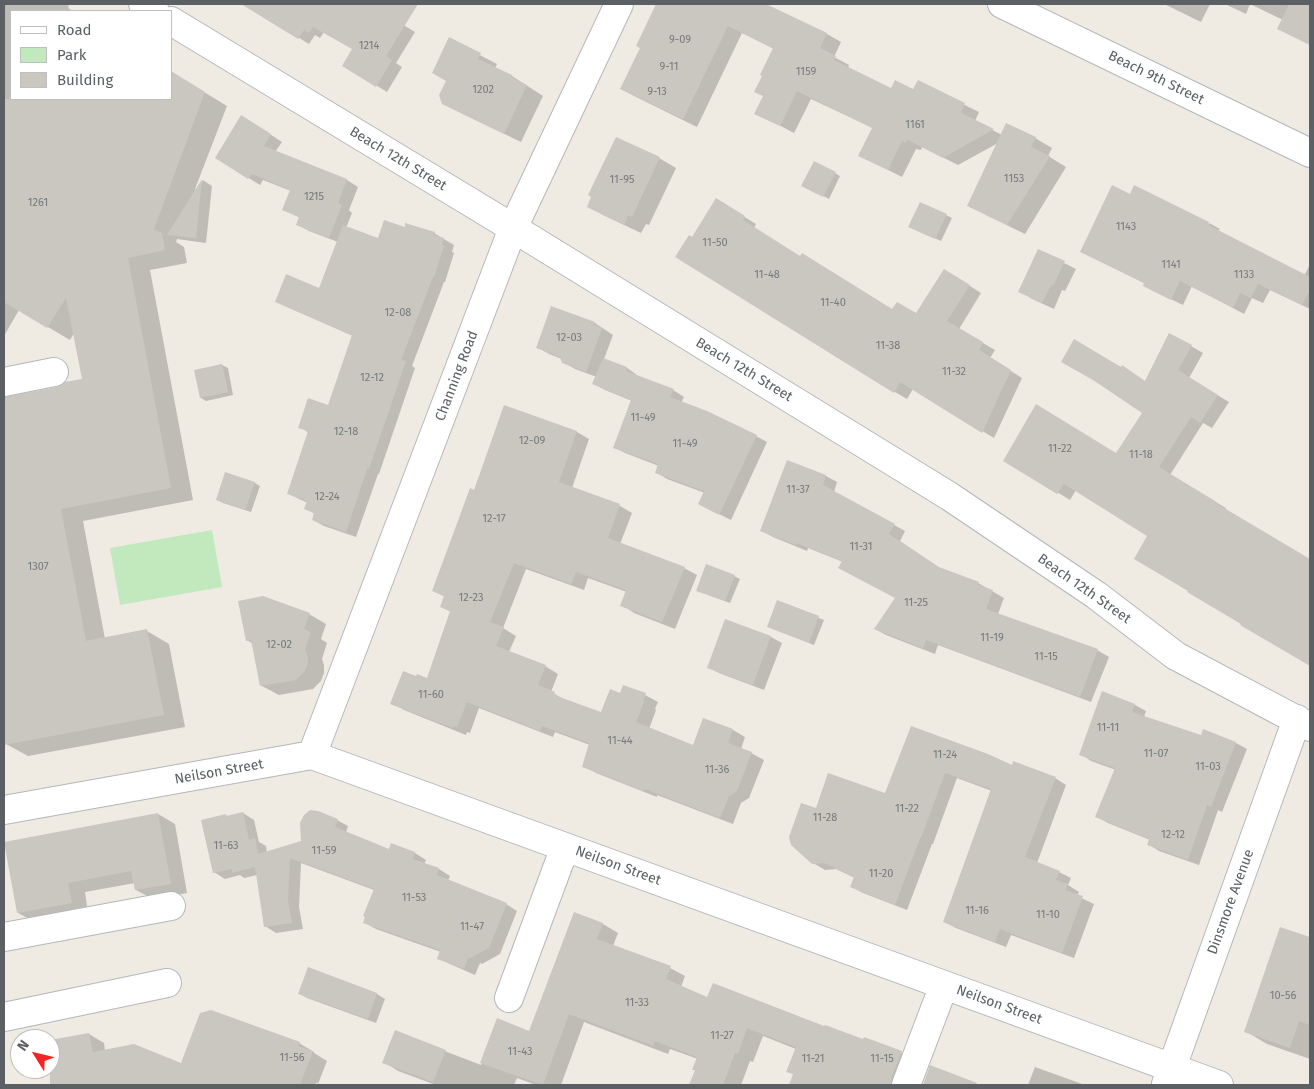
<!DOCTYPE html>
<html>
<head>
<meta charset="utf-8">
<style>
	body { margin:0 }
	#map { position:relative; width:1314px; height:1089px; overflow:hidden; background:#efebe3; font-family:"Fira Sans",sans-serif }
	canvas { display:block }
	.frame { position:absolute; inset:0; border:5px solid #5b6065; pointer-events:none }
	.legend { position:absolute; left:10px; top:10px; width:162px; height:90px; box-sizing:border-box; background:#fff; border:1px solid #bdbfc1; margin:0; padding:6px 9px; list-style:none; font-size:15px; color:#5b6065 }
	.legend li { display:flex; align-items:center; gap:10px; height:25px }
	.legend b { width:25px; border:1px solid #bdbfc1 }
	.north { position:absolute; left:10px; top:1029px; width:50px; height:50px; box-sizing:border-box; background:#fff; border:1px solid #bdbfc1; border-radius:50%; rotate:306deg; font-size:14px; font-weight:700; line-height:20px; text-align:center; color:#5b6065 }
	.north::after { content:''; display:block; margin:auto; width:18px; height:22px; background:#f42425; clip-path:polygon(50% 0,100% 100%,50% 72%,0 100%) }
</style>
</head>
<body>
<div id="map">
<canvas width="1314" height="1089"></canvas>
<div class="frame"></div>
<ul class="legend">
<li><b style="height:6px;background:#fff"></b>Road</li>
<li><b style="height:14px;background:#c2e8be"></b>Park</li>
<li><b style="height:14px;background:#cac6c0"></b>Building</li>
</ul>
<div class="north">N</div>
</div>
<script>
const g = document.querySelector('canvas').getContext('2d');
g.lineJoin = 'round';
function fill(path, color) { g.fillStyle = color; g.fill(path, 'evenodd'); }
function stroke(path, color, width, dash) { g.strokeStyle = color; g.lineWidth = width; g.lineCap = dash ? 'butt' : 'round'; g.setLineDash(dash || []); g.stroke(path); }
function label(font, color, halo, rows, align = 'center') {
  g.font = font + ' "Fira Sans",sans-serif'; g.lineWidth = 5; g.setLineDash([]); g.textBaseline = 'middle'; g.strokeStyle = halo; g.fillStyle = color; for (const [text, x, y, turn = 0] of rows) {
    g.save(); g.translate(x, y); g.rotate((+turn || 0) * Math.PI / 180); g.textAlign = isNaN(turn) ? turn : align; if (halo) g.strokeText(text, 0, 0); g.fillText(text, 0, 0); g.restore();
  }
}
fill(new Path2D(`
	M212 530 222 587 120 605 110 548Z`), '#c2e8be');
fill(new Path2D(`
	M4 4H65L69 6 68 8 73 11H11V99H171V72L227 106 195 189 197 190 203 180 212 186 206 243 177 239 176 242 184 247 187 263 150 270 193 500 83 521 105 639 147 631 169 644 185 727 28 756 6 744 4 734V398L58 389 83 380 74 333 70 340 19 310 4 336Z
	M244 4H368L415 32 396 63 402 67 387 92 343 65 354 49 324 32 320 38 315 35 309 44Z
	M662 4H764L827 34 841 42 834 57 849 65 848 68 892 90 914 91 918 82 979 112 975 121 1002 135 1035 138 1052 148 1048 156 1066 167 1025 234 986 215 998 143 958 165 922 147 921 150 916 149 902 177 874 163 873 128 811 99 794 133 756 113 764 96V76L774 49 742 33 697 127 636 97 621 89Z
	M1164 4H1210L1201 22Z
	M1225 4H1310V45L1278 28 1283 20 1250 4 1246 14Z
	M449 39 497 64 495 68 512 76 543 96 521 142 461 113 443 103 447 81Z
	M253 123 282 142 275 152 347 180 358 187 349 210 352 213 346 228 379 240 406 228 434 233 454 245 452 252 454 253 445 282H444L412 366 415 368 379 474H378L356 537 324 526 313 520 315 514 306 509 308 503 299 499 288 493 309 433 300 427 329 406 353 336 287 307 276 301 320 289 338 242 309 231 298 225 300 218 283 209 291 191 263 180 260 185 216 158Z
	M659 158 676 168 649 225 646 224 641 233 605 216 588 207Z
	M835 173 840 176 829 199 808 188Z
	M921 203 952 218 941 241 915 229Z
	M728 207 756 224 754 228 801 257 893 310 917 315 956 277 981 293 959 329 995 350 990 358 1022 378 994 438 913 389 907 399 895 392 692 239Z
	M1209 223 1220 229 1218 231 1304 276 1310 264V309L1270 290 1263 303 1252 298 1244 314 1192 286 1183 305 1156 292 1146 284 1082 252 1206 230Z
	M1038 250 1076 269 1065 291 1062 290 1054 309 1030 298Z
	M552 307 595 323 613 335 604 359 627 368 637 375V377L673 390 684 397 681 403 756 436 767 442 731 520 711 510 705 493 667 479 656 472 659 466 625 453 614 447 632 401 605 390 594 384 597 377 575 369 563 362 562 359 549 354 537 347Z
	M1191 346 1203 353 1189 378 1229 402 1212 428 1203 423 1170 475 1226 508 1225 510 1310 561V665L1242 625V623L1149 536 1076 490 1070 500 1005 460 1117 454 1143 412 1146 382Z
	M222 365 228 368 233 395 206 401 201 398 195 371Z
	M504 406 577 432 589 439 572 488 620 506 632 513 620 544 684 568 697 575 675 629 634 613 622 605 627 592 588 578 584 590 526 569 503 628 516 636 509 652 545 666 558 674 551 692 567 701 602 714 621 695H645L658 702 655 709 656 710 649 729 693 747 704 719 733 730 745 737 741 749 751 753 764 760 749 798 741 803 733 824 657 795V797L596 773 584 766 590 745 555 732 553 737 479 708 470 733 467 732 466 735 404 710 392 703 427 680 451 612 441 607 445 597 434 591 475 491Z
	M787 462 826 476 837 482 834 492 905 531 900 541 942 570 978 583 1004 598 998 614 1097 650 1109 657 1091 702 938 645 935 654 886 635 875 629 896 598 843 562 808 548 807 551 773 537 762 531Z
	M255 483 260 486 251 512 223 503 217 500Z
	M734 576 740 579 730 603 703 593Z
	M778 602 824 620 814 645 774 629Z
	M309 614 326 624 321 639 327 643 322 659 324 665V673L321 681 313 689 279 695 262 686 253 644 247 640Z
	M771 637 782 643 764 690 719 673 708 667Z
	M1103 693 1135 705 1146 711 1144 717 1202 737 1204 731 1236 743 1247 749 1222 812 1218 810 1199 865 1159 851 1148 844 1150 840 1108 823 1097 817 1116 770 1091 761 1081 754Z
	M912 727 1013 767 1055 778 1066 785 1037 863 1059 872 1071 878 1068 885 1079 892 1077 896 1094 904 1074 958 1011 935 1006 947 956 928 944 922 992 791 957 778 933 844H932L907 910 863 893 852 887 855 878 836 869 825 870 813 863 817 809 886 795Z
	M243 813 254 820 259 842 266 846 267 853 302 842 337 820 348 826 346 833 390 850 392 845 415 853 426 860 424 864 439 869 450 876 448 881 506 904 517 911 500 954 482 964 480 963 475 975 450 964 439 958 441 952 376 929 365 923 374 890 301 863 299 907 303 929 276 933 265 926 257 875 244 878 240 875 225 879 214 872 226 815 228 817Z
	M158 814 175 824 187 893 153 899 136 890 135 883 85 892 88 913 35 922 18 913Z
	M575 914 603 924 618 933 613 946 670 968 685 976 681 987 708 999 825 1028 864 1041V1039L902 1053 916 1061 907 1085H790L794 1075 788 1071 796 1049 763 1036 753 1062 750 1061 741 1085H695L691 1083 696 1070 698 1059 670 1049 668 1054 584 1022 561 1085H536L517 1078 514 1085H436L398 1071 384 1062 395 1032 481 1065 498 1020 530 1032Z
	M1281 928 1310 938V1059L1267 1044 1245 1031Z
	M308 969 377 994 385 999 376 1023 307 998 299 993Z
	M211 1012 299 1043 314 1052V1053L327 1061 318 1084 321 1085H318L319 1083H316L315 1085H52L49 1069 50 1041 89 1034 104 1043 105 1051 182 1064Z
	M1035 1067 1085 1085H1028Z`), '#0003');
fill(new Path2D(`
	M241 4H418L386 56 392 60 376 87 342 66 352 49 313 27 309 33 304 30 298 39Z
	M656 4H766L827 33 820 48 836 56 834 60 891 88 895 80 913 89 918 80 965 103 961 113 994 129 943 158 908 140 906 143 902 141 888 170 858 156 872 128 797 91 780 126 754 114 763 96 754 92 762 76 760 75 773 48 728 26 683 119 620 89 640 48 636 46Z
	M1289 4H1310V45L1277 29Z
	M449 37 481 53 478 59 512 75 511 77 527 85 504 134 442 104 439 95 446 81 432 73Z
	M171 71 205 92 154 229 162 233 165 250 128 258 171 488 61 509 86 641 147 629 164 715 4 745V397L57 387 65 382 82 379 66 298 47 328 4 302V99H171Z
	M241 115 271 134 264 146 347 179 338 203 342 205 329 238 296 225 299 217 282 210 290 190 252 174 248 179 215 158Z
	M1006 123 1036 137 1031 147 1050 156 1007 225 967 206Z
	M616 137 660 157 632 217 628 215 624 225 587 207 591 197 588 195Z
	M814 161 836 172 823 197 801 186Z
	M202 179 196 238 167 235Z
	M1112 185 1130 194 1134 185 1209 222 1208 224 1212 227 1310 277V290L1302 305 1258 284 1251 298 1240 293 1233 308 1180 281 1171 300 1143 286 1144 283 1080 252Z
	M716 198 745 216 743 220 800 256 802 253 892 309 897 302 916 313 944 269 970 285 947 321 983 342 979 350 1011 370 982 433 900 382 894 393 675 257 689 235 692 237Z
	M920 202 947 214 935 239 908 227Z
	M384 220 405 227V223L435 232 434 235 444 238 442 245 444 246 434 277H433L401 360 406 361 369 469H367L346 532 312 520 314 513 304 509 307 501 287 494 308 431 298 428 308 398 328 405 352 335 275 302 286 274 319 288 343 225 378 238Z
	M1038 249 1065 261 1053 286 1051 285 1042 303 1018 292Z
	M551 306 595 322 594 325 602 328 586 372 562 363 560 357 536 348Z
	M1169 333 1192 345 1178 370 1218 395 1200 423 1191 417 1159 467 1215 501 1214 502 1310 559V666L1240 625 1241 624 1187 592 1188 591 1134 559 1147 536 1064 484 1057 494 1003 461 1036 404 1116 453 1142 413 1093 380 1061 362 1074 339 1121 367 1122 365 1145 381Z
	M603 358 627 367 626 371 674 389 670 397 707 411 757 435 719 515 698 504 704 491 655 473 658 464 613 448 631 400 592 384Z
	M222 364 228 392 200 398 194 370Z
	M504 405 577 431 559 482 620 504 608 538 685 567 662 622 620 606 626 590 576 572 571 584 514 563 490 622 504 627 496 646 546 665 538 685 555 692 554 695 601 712 610 689 620 693 623 685 646 693 643 701 644 702 636 722 693 745 703 718 733 729 728 743 752 752 737 791 729 796 720 818 645 789 644 791 582 767 589 743 542 726 540 731 467 702 457 727 454 726 453 728 390 704 403 671 416 676 417 674 427 678 450 611 440 607 444 596 432 591 470 488 474 490Z
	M787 460 826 475 823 485 895 524 889 534 939 567 979 582 978 585 993 590 986 609 1098 649 1080 697 926 640 923 648 874 629 895 598 838 568 842 561 796 543V545L760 531Z
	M225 472 255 482 245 510 216 500Z
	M706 564 735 575 725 601 696 591Z
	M263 596 310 613 304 629 311 632 305 649 307 654 308 663 305 671 296 680 260 686 251 640 246 641 238 601Z
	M777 600 819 616 809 643 767 627Z
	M725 619 771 636 753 685 707 668Z
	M1102 691 1135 704 1132 712 1201 735 1203 729 1236 742 1211 807 1207 805 1188 860 1147 845 1149 839 1095 817 1115 768 1079 755Z
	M911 726 988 754 1012 765 1013 761 1056 777 1025 857 1060 871 1056 880 1068 884 1065 890 1083 896 1062 953 1000 929 995 942 943 922 991 789 945 773 921 838H920L895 905 850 887 854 877 824 863 812 864 791 845 789 837 801 803 816 808 828 773 885 793Z
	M310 810 318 811 338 819 335 827 389 849 391 843 415 852 413 859 439 868 437 875 507 903 489 948 470 958H468L464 969 437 959 440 950 363 923 365 917 363 916 374 889 290 858 288 900 292 923 264 927 255 867 232 873V869L213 873 201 820 226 814V816L243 812 249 840 255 838 258 854 301 841 300 823 304 815Z
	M158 813 171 884 135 890 131 871 68 883 72 903 17 913 4 842Z
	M574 912 603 923 597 939 671 966 666 979 707 997 713 983 824 1026 825 1025 863 1039 864 1037 902 1051 891 1079V1085H789L793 1074 786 1072 796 1047 747 1028 738 1054 735 1053 723 1085H689L695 1070H692L697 1057 655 1041 653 1046 569 1014 543 1085 480 1063 497 1018 529 1031Z
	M1280 927 1310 937V1025L1299 1021 1290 1048 1244 1032Z
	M308 967 377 993 368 1019 298 994Z
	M211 1010 300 1042 298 1046 313 1051 300 1085H50V1040L89 1033 93 1052 134 1044 181 1063 200 1013Z
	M395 1030 446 1050 433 1082 382 1063Z
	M930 1065 977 1083 976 1085H923Z`), '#cac6c0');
const minor = new Path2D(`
	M143 4 155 11
	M1002 4 1310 153
	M171 21 513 228 949 496 1096 595 1176 656 1310 727
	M4 382 54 372
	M312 755 513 228 619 4
	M4 810 312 755 1219 1085
	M4 937 171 906
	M509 998 565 847
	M4 1017 167 983
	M1166 1084 1297 719
	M906 1085 944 985`);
stroke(minor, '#b4b7bb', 30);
stroke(minor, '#fff', 28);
label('11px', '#777a7c', null, [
	["9-09",680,40],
	["1214",369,46],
	["9-11",669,67],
	["1159",806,72],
	["1202",483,90],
	["9-13",657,92],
	["1161",915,125],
	["1153",1014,179],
	["11-95",622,180],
	["1215",314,197],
	["1261",38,203],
	["1143",1126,227],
	["11-50",715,243],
	["1141",1171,265],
	["11-48",767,275],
	["1133",1244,275],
	["11-40",833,303],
	["12-08",398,313],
	["12-03",569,338],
	["11-38",888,346],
	["11-32",954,372],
	["12-12",372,378],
	["11-49",643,418],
	["12-18",346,432],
	["12-09",532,441],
	["11-49",685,444],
	["11-22",1060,449],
	["11-18",1141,455],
	["11-37",798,490],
	["12-24",327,497],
	["12-17",494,519],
	["11-31",861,547],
	["1307",38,567],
	["12-23",471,598],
	["11-25",916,603],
	["11-19",992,638],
	["12-02",279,645],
	["11-15",1046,657],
	["11-60",431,695],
	["11-11",1108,728],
	["11-44",620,741],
	["11-07",1156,754],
	["11-24",945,755],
	["11-03",1208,767],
	["11-36",717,770],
	["11-22",907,809],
	["11-28",825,818],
	["12-12",1173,835],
	["11-63",226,846],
	["11-59",324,851],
	["11-20",881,874],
	["11-53",414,898],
	["11-16",977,911],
	["11-10",1048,915],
	["11-47",472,927],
	["10-56",1283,996],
	["11-33",637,1003],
	["11-27",722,1036],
	["11-43",520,1052],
	["11-56",292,1058],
	["11-21",813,1059],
	["11-15",882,1059]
]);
label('14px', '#5b6065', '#fff', [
	["Beach 9th Street",1156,78,26],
	["Beach 12th Street",398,159,31],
	["Beach 12th Street",744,370,31],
	["Channing Road",457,376,-69],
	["Beach 12th Street",1084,589,35],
	["Neilson Street",219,772,-10],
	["Neilson Street",618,866,20],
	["Dinsmore Avenue",1231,902,-70],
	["Neilson Street",999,1005,20]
]);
</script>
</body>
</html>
